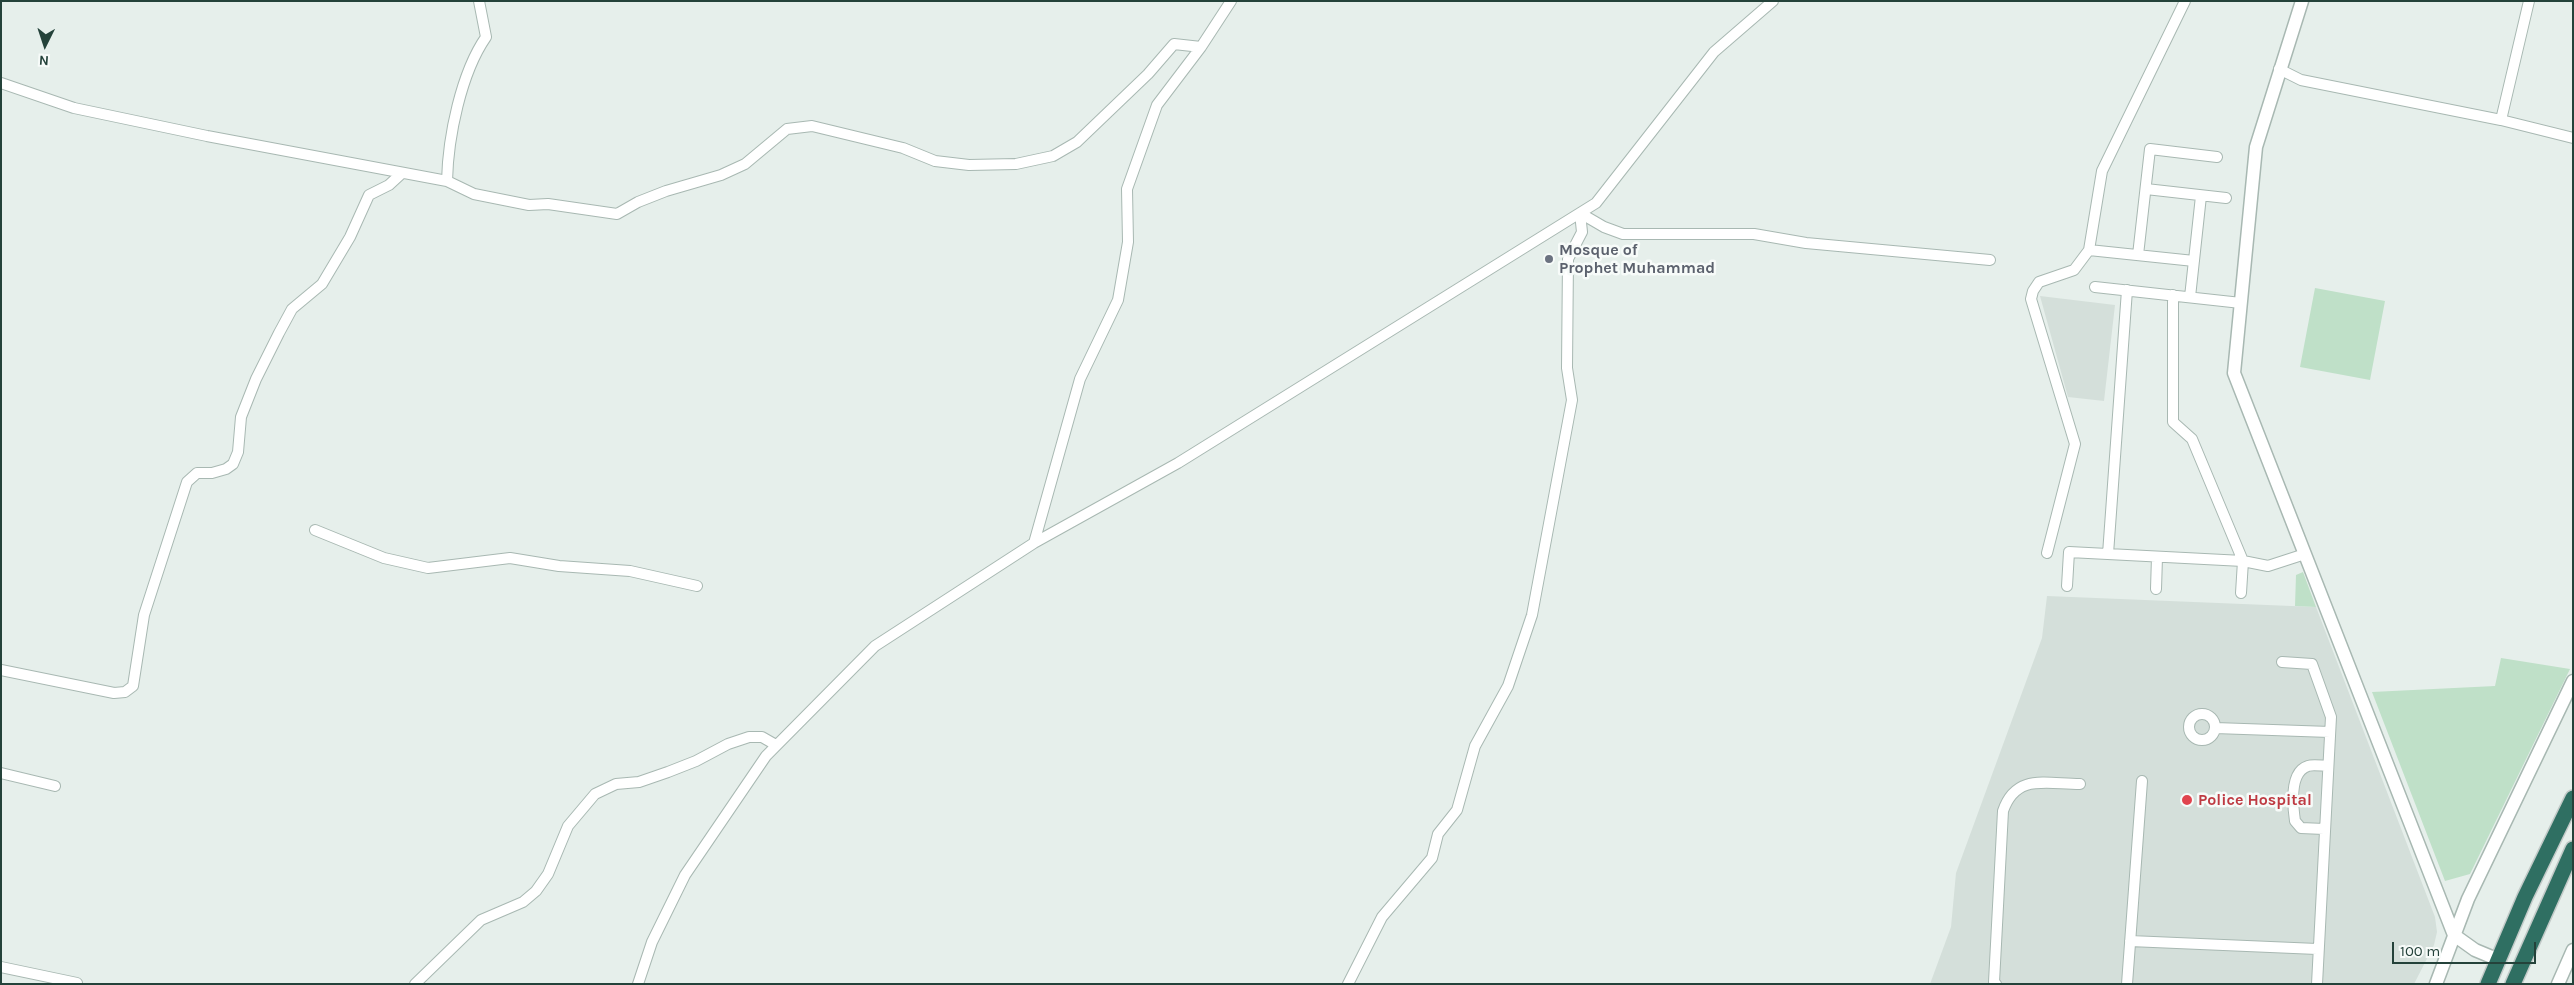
<!DOCTYPE html>
<html>
<head>
<meta charset="utf-8">
<style>
	body { margin:0 }
	#map { position:relative; width:2574px; height:985px; overflow:hidden; background:#e6efeb; font-family:Karla,sans-serif }
	canvas { display:block }
	.frame { position:absolute; inset:0; border:2px solid #24423a; pointer-events:none }
	.north { position:absolute; left:20px; top:20px; width:50px; height:50px; -webkit-text-stroke:4px #f7fbf9; paint-order:stroke; rotate:184deg; font-size:14px; font-weight:700; line-height:20px; text-align:center; color:#24423a }
	.north::after { content:''; display:block; margin:auto; width:18px; height:22px; background:#24423a; clip-path:polygon(50% 0,100% 100%,50% 72%,0 100%) }
	.scale { position:absolute; left:2392px; top:942px; width:144px; height:22px; box-sizing:border-box; border:2px solid #24423a; border-top:0; padding-left:6px; font-size:15px; line-height:18px; white-space:nowrap; color:#24423a; -webkit-text-stroke:4px #f7fbf9; paint-order:stroke }
</style>
</head>
<body>
<div id="map">
<canvas width="2574" height="985"></canvas>
<div class="frame"></div>
<div class="north">N</div>
<div class="scale">100 m</div>
</div>
<script>
const g = document.querySelector('canvas').getContext('2d');
g.lineJoin = 'round';
function fill(path, color) { g.fillStyle = color; g.fill(path, 'evenodd'); }
function stroke(path, color, width, dash) { g.strokeStyle = color; g.lineWidth = width; g.lineCap = dash ? 'butt' : 'round'; g.setLineDash(dash || []); g.stroke(path); }
function label(font, color, halo, rows, align = 'center') {
  g.font = font + ' Karla,sans-serif'; g.lineWidth = 5; g.setLineDash([]); g.textBaseline = 'middle'; g.strokeStyle = halo; g.fillStyle = color; for (const [text, x, y, turn = 0] of rows) {
    g.save(); g.translate(x, y); g.rotate((+turn || 0) * Math.PI / 180); g.textAlign = isNaN(turn) ? turn : align; if (halo) g.strokeText(text, 0, 0); g.fillText(text, 0, 0); g.restore();
  }
}
fill(new Path2D(`
	M2040 296 2115 305 2104 401 2068 397Z
	M2047 596 2316 607 2435 917 2437 932 2434 945 2414 984H1930L1951 927 1956 873 2042 638Z`), '#d4dfda');
fill(new Path2D(`
	M2315 288 2385 301 2370 380 2300 367Z
	M2303 572 2316 607 2295 606 2296 575Z
	M2501 658 2570 669 2470 874 2445 881 2372 692 2495 686Z`), '#bfe0c8');
const minor = new Path2D(`
	M2279 69 2301 80 2501 120 2573 138
	M1 83 74 108 207 136 447 181 474 194 529 205 548 204 617 214 638 202 666 191 721 175 745 164 787 129 812 126 903 148 935 161 969 165 1016 164 1053 156 1077 142 1148 74 1174 44 1201 47
	M2501 120 2529 1
	M447 181C448 137 461 73 486 37L479 1
	M2146 189 2226 198
	M2089 250 2194 261
	M2138 255 2150 149 2217 157
	M2095 287 2241 303
	M2173 295V422L2192 439 2243 561 2241 593
	M2190 297 2201 196
	M315 530 384 558 428 568 510 558 559 566 630 571 697 586
	M1034 543 1080 379 1118 300 1128 242 1127 189 1157 105 1201 47 1231 1
	M2047 553 2075 444 2031 299 2033 291 2039 282 2074 270 2089 250 2102 171 2185 1
	M2108 554 2127 290
	M2067 586 2069 552 2243 561 2268 566 2305 554
	M2156 589 2157 557
	M2282 662 2312 664 2331 717 2317 984
	M1 670 114 693 125 692 133 686 144 615 187 482 197 473H212L226 469 233 464 238 452 241 417 256 379 279 333 292 309 322 284 350 237 369 195 389 185 402 173
	M2189 727a13 13 0 1 1 26 0a13 13 0 1 1-26 0Z
	M2215 728 2330 732
	M1 773 55 786
	M2324 829 2301 828 2295 821C2293 807 2289 772 2308 766 2313 764 2322 766 2328 766
	M2130 941 2317 949
	M1 967 77 983
	M415 984 481 920 523 902 536 891 548 874 568 826 595 794 616 784 639 782 668 772 696 761 728 744 749 737H762L776 745
	M638 984 652 942 685 875 766 756 875 646 1034 543 1178 463 1596 203 1714 52 1773 1
	M1348 984 1382 917 1432 858 1438 834 1457 810 1475 746 1508 686 1532 615 1572 400 1567 368 1568 259 1582 232 1580 213 1604 227 1623 234H1754L1806 243 1990 260
	M1996 984 1994 982 2003 811C2016 773 2046 784 2080 784
	M2127 984 2142 781`);
const tertiary = new Path2D(`
	M2302 1 2256 147 2234 373 2454 935 2475 950 2499 960
	M2436 984 2468 899 2573 681
	M2558 984 2573 950`);
const motorway = new Path2D(`
	M2488 984 2525 897 2573 798
	M2513 984 2573 849`);
stroke(minor, '#a8b8b2', 12);
stroke(tertiary, '#a8b8b2', 15);
stroke(motorway, '#c2cac8', 18);
stroke(minor, '#fff', 10);
stroke(tertiary, '#fff', 12);
stroke(motorway, '#2f6f62', 15);
for (const [x, y, r, color] of [
	[1549,259,5,"#6b7280"],
	[2187,800,6,"#e0444e"]
]) { const dot = new Path2D(); dot.arc(x, y, r, 0, 2 * Math.PI); g.fillStyle = color; g.fill(dot); stroke(dot, '#f7fbf9', 2); }
label('bold 16px', '#5b616d', '#f7fbf9', [
	["Mosque of",1559,250],
	["Prophet Muhammad",1559,268]
], 'left');
label('bold 16px', '#be3a42', '#f7fbf9', [
	["Police Hospital",2198,800]
], 'left');
</script>
</body>
</html>
